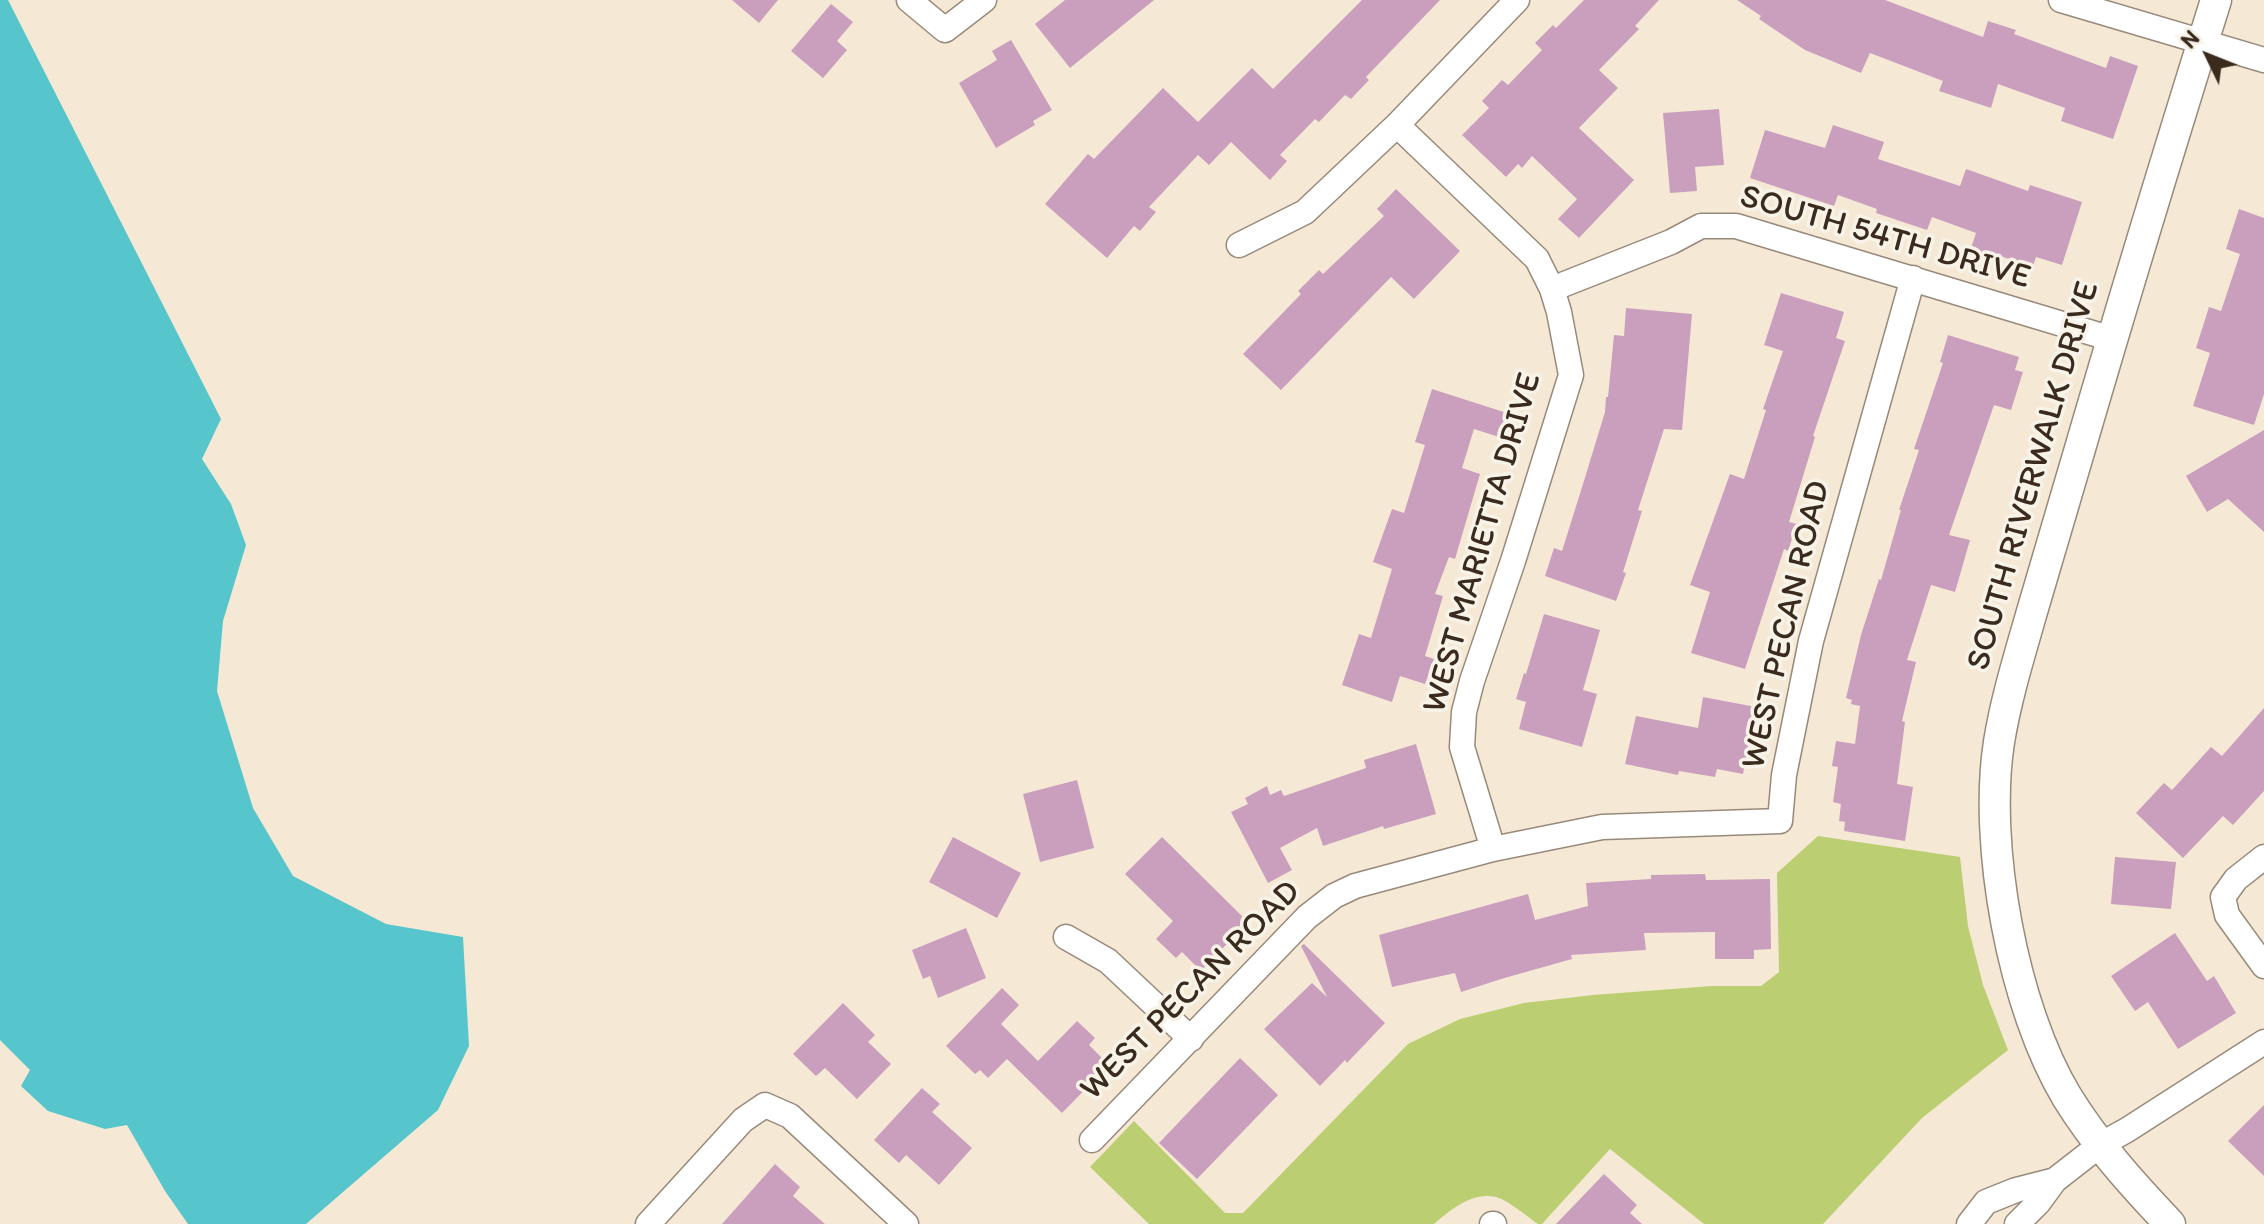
<!DOCTYPE html>
<html>
<head>
<meta charset="utf-8">
<style>
	body { margin:0 }
	#map { position:relative; width:2264px; height:1224px; overflow:hidden; background:#f5e9d6; font-family:Itim,sans-serif }
	canvas { display:block }
	.north { position:absolute; left:2168px; top:16px; width:80px; height:80px; -webkit-text-stroke:6px #f7f3e8; paint-order:stroke; rotate:313deg; font-size:22px; font-weight:700; line-height:32px; text-align:center; color:#3b2a1e }
	.north::after { content:''; display:block; margin:auto; width:28px; height:36px; background:#3b2a1e; clip-path:polygon(50% 0,100% 100%,50% 72%,0 100%) }
</style>
</head>
<body>
<div id="map">
<canvas width="2264" height="1224"></canvas>
<div class="north">N</div>
</div>
<script>
const g = document.querySelector('canvas').getContext('2d');
g.lineJoin = 'round';
function fill(path, color) { g.fillStyle = color; g.fill(path, 'evenodd'); }
function stroke(path, color, width, dash) { g.strokeStyle = color; g.lineWidth = width; g.lineCap = dash ? 'butt' : 'round'; g.setLineDash(dash || []); g.stroke(path); }
function label(font, color, halo, rows, align = 'center') {
  g.font = font + ' Itim,sans-serif'; g.lineWidth = 7; g.setLineDash([]); g.textBaseline = 'middle'; g.strokeStyle = halo; g.fillStyle = color; for (const [text, x, y, turn = 0] of rows) {
    g.save(); g.translate(x, y); g.rotate((+turn || 0) * Math.PI / 180); g.textAlign = isNaN(turn) ? turn : align; if (halo) g.strokeText(text, 0, 0); g.fillText(text, 0, 0); g.restore();
  }
}
fill(new Path2D(`
	M1818 836 1960 857 1968 926 1983 985 2008 1050 1922 1118 1823 1224H1704L1610 1149 1542 1224H1538C1528 1217 1510 1202 1499 1198 1474 1190 1452 1209 1434 1224H1149L1090 1167 1134 1121 1225 1213H1243L1408 1044 1460 1019 1524 1003 1593 995 1712 986H1761L1779 972 1777 873Z`), '#bbce71');
fill(new Path2D(`
	M0 0H8L221 419 202 459 231 504 246 545 223 621 217 691 253 808 293 876 386 924 463 937 469 1046 438 1110 306 1224H188L165 1191 127 1125 105 1129 48 1111 21 1086 30 1070 0 1040Z`), '#57c5cc');
fill(new Path2D(`
	M732 0H778L759 23Z
	M1065 0H1154L1070 68 1035 24Z
	M1362 0H1440L1366 77 1369 80 1351 99 1345 95 1319 122 1315 119 1280 155 1287 161 1270 180 1231 142 1209 165 1198 155 1149 207 1156 212 1140 231 1134 226 1107 258 1045 204 1088 154 1094 159 1163 88 1198 122 1252 68 1273 89Z
	M1584 0H1659L1635 26 1639 29 1599 70 1618 88 1579 128 1634 180 1579 238 1558 219 1577 199 1532 156 1522 168 1518 164 1506 177 1462 135 1489 108 1482 101 1502 80 1508 85 1542 50 1535 43 1553 25 1556 28Z
	M1737 0H1885L1983 37 1988 21 2016 30 2014 34 2106 68 2110 56 2138 66 2113 139 2061 121 2065 108 1998 84 1991 108 1939 91 1943 81 1870 53 1861 73 1805 50 1759 19 1761 16Z
	M831 4 853 22 837 41 847 50 823 78 791 51Z
	M1011 40 1052 110 1033 121 1035 125 996 148 959 83 997 60 992 51Z
	M1719 109 1724 165 1695 167 1697 191 1670 193 1663 113Z
	M1833 125 1884 142 1878 159 1960 186 1966 169 2028 191 2030 185 2082 202 2062 265 2036 257 2033 266 1993 254 1991 262 1969 254 1976 233 1932 217 1927 230 1876 213 1877 209 1838 195 1834 206 1750 178 1765 130 1825 148Z
	M1396 189 1460 251 1414 299 1391 277 1281 390 1243 354 1301 294 1298 291 1319 270 1323 274 1384 216 1377 209Z
	M2239 209 2264 218V394L2254 425 2193 406 2210 353 2196 348 2209 307 2221 311 2240 254 2226 249Z
	M1781 293 1844 312 1836 338 1845 341 1813 436 1815 437 1789 522 1797 524 1788 551 1784 549 1745 669 1691 653 1710 592 1690 585 1730 474 1744 479 1766 410 1763 409 1783 351 1764 345Z
	M1626 308 1692 314 1682 430 1664 429 1638 510 1642 511 1623 572 1626 573 1616 601 1545 576 1554 548 1562 551 1583 484 1605 412 1606 397H1608L1614 335 1624 336Z
	M1948 335 2019 357 2015 370 2023 372 2011 410 1994 405 1949 535 1970 540 1955 592 1931 585 1907 660 1916 662 1902 721 1905 722 1897 784 1913 787 1905 841 1844 831 1845 822 1839 821 1841 804 1833 802 1838 767 1832 766 1836 741 1855 744 1860 706 1851 704 1852 700 1846 698 1861 635 1879 579 1881 580 1901 510H1899L1919 450 1914 449 1943 363 1940 362Z
	M1432 389 1507 413 1499 437 1474 429 1462 468 1480 474 1455 559 1449 557 1435 594 1443 596 1425 656 1434 659 1425 684 1400 676 1392 702 1342 685 1359 634 1371 638 1392 569 1373 562 1392 509 1404 513 1425 445 1415 442Z
	M2264 430V532L2228 499 2207 512 2186 476Z
	M1544 614 1600 630 1583 690 1597 694 1582 747 1519 729 1526 702 1516 699 1524 673 1526 674Z
	M1703 697 1756 707 1743 774 1717 769 1715 777 1679 771 1678 775 1625 764 1636 716 1698 728Z
	M2264 708V791L2233 825 2223 816 2183 858 2136 813 2164 783 2172 790 2211 747 2222 756Z
	M1416 744 1436 814 1384 829 1383 826 1323 846 1317 828 1280 848 1292 870 1268 883 1231 812 1248 804 1245 798 1267 786 1270 795 1281 790 1284 796 1366 768 1364 760Z
	M1077 780 1094 848 1040 862 1023 794Z
	M953 837 1021 873 997 918 929 882Z
	M1162 837 1248 922 1201 971 1182 952 1176 958 1156 939 1173 921 1125 874Z
	M2115 857 2176 862 2171 909 2111 904Z
	M1705 874 1706 880 1770 879 1771 949 1754 950V959H1715V932L1644 933 1646 950 1571 955 1572 959 1501 979 1461 992 1455 973 1392 987 1379 935 1528 894 1535 920 1588 906 1586 883 1651 879V875Z
	M966 928 986 978 938 998 930 976 923 979 912 950Z
	M2175 933 2207 981 2214 976 2236 1013 2178 1049 2148 1002 2135 1011 2111 976Z
	M1304 944 1385 1023 1347 1063 1345 1060 1320 1086 1264 1029 1312 983 1327 997 1301 946Z
	M1002 988 1019 1005 1001 1024 1038 1061 1077 1021 1095 1038 1089 1045 1109 1065 1062 1113 1007 1059 988 1078 980 1070 975 1074 946 1046Z
	M843 1003 875 1035 868 1042 891 1064 857 1099 825 1068 816 1076 793 1054Z
	M1240 1058 1278 1095 1197 1179 1159 1143Z
	M922 1088 940 1104 932 1112 972 1148 939 1185 906 1155 899 1163 874 1140Z
	M2264 1105V1176L2228 1141Z
	M775 1164 800 1187 793 1196 825 1224H722Z
	M1604 1174 1637 1205 1630 1213 1642 1224H1556Z`), '#ca9fbd');
const minor = new Path2D(`
	M909 0 945 30 984 0
	M2061 0 2264 60
	M1397 125 1537 259 1552 289 1559 312 1571 375 1513 561 1472 681 1464 712 1462 747 1493 849
	M1239 245 1305 212 1397 125 1517 0
	M1552 289 1671 242 1701 226H1736L2112 339
	M2264 857 2236 879 2223 897 2227 915 2264 966
	M1066 937 1108 961 1191 1039
	M1092 1140 1307 917 1334 896 1355 886 1493 849 1602 827 1780 821 1784 775 1811 641 1913 278
	M648 1224 743 1120 765 1105 790 1116 906 1224
	M1492 1224H1494
	M1969 1224 1986 1202 2016 1190 2055 1180
	M2017 1224 2038 1203 2055 1180 2100 1145 2127 1130 2264 1042`);
const tertiary = new Path2D(`
	M2170 1224C2132 1184 2096 1144 2067 1097 2013 1008 1983 845 1999 742 2006 699 2019 657 2031 615 2047 561 2063 506 2079 452 2123 301 2169 150 2216 0`);
stroke(minor, '#988a7a', 27);
stroke(tertiary, '#988a7a', 33);
stroke(minor, '#fff', 24);
stroke(tertiary, '#fff', 30);
label('34px', '#3b2a1e', '#f7f3e8', [
	["SOUTH 54TH DRIVE",1885,238,16],
	["SOUTH RIVERWALK DRIVE",2034,476,-74],
	["WEST MARIETTA DRIVE",1483,543,-74],
	["WEST PECAN ROAD",1787,625,-77],
	["WEST PECAN ROAD",1191,991,-45]
]);
</script>
</body>
</html>
